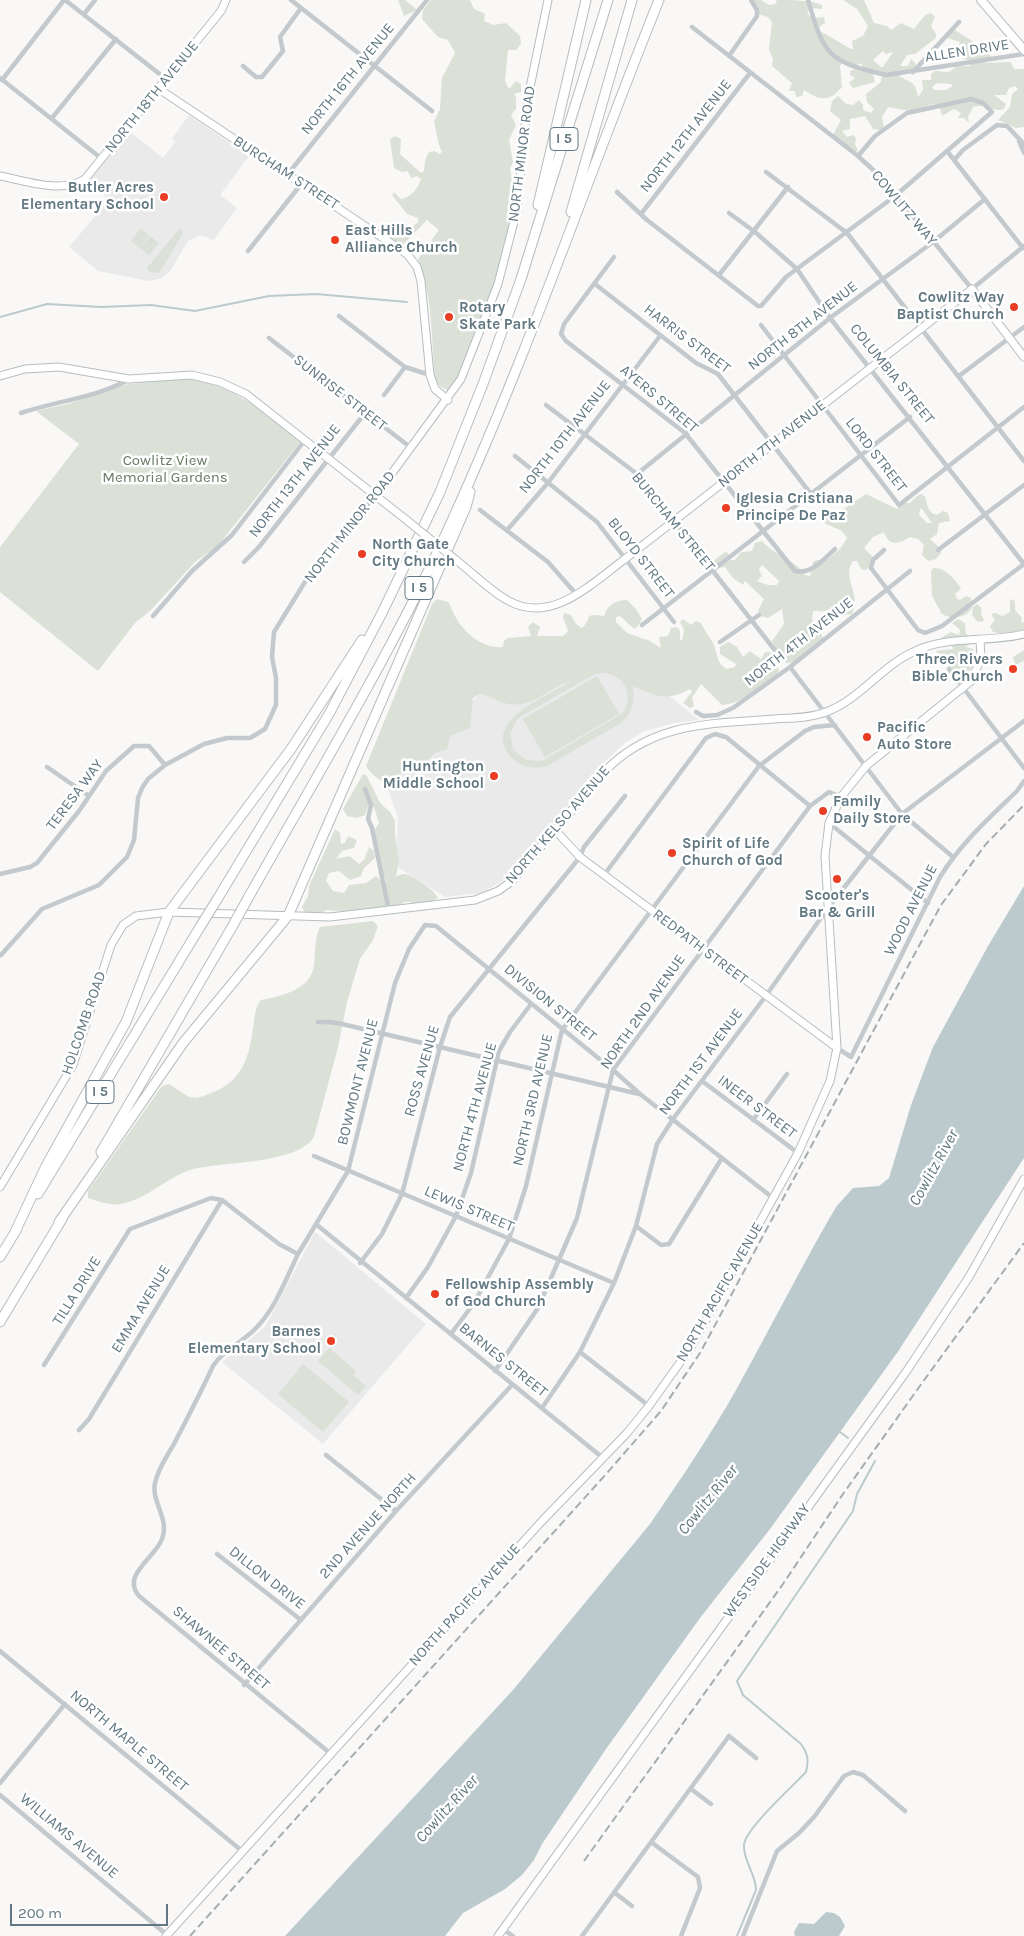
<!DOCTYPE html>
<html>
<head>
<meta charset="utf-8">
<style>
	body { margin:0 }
	#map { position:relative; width:1024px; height:1936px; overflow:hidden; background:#f9f8f6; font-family:Karla,sans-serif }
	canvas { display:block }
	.scale { position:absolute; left:10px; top:1904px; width:158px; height:22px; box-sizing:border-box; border:2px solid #627882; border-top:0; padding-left:6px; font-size:15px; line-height:18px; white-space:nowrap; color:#627882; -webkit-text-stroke:4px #fff; paint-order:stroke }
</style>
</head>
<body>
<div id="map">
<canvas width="1024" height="1936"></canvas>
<div class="scale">200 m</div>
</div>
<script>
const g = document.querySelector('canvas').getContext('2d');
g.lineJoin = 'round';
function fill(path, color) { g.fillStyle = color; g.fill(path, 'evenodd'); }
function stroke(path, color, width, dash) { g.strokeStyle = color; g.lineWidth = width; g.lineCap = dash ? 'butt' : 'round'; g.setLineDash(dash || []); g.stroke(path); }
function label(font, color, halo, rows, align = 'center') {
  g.font = font + ' Karla,sans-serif'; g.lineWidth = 5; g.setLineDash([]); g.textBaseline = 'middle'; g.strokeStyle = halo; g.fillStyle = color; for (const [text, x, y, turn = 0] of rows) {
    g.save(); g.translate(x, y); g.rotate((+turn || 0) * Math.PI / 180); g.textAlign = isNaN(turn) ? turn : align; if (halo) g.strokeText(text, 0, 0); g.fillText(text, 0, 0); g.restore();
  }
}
fill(new Path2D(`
	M189 115 249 156 220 195 237 208 214 240 200 235 188 241 171 270 162 278 149 281 98 271 69 247 109 200 88 182 128 130 163 158 175 142 172 139Z
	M591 662 656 685 699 720 674 723 645 731 626 742 599 767 510 876 482 893 445 897 399 868 396 862 398 817 386 784 480 694 508 696Z
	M315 1232 426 1324 323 1444 222 1362 265 1327Z`), '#e9eae9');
fill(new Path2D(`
	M398 0H405L417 10 404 16Z
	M431 0H470L474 9 485 14 484 21 493 25 506 23 520 36 521 44 516 50H508L505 81 509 89 516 81 521 84V92L514 94 516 97V109L511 115 516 125 509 140 513 162 510 169 517 204 496 278 462 373 449 391 438 385 435 378C431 338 433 296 418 259L439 230 427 220 402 246 387 235 395 232 404 237 407 231 418 222V218L407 214 392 195 394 192 401 199C411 197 418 189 421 179L417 176 411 178 408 171 402 172 394 168 390 139 395 136 401 139 400 154 421 173 424 171 425 160 429 152 434 151 440 154 442 152C437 142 437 133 434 122L440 109 442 78 455 53 448 40 438 37 422 19 423 10Z
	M751 0H761L769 5 775 4 777 0C792 0 810 0 822 5V9L810 8 807 14 814 18 824 17 825 23 819 27 820 31 851 49H853L852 41 863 36 868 26 857 9 843 0H864L874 23 887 26 891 30 901 23 914 29 925 15 931 13 935 17 931 26 936 34V38L915 54 907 55 900 66H908L911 59 915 63 916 67 899 76C912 84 915 80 918 97L923 90 922 80H931V74L935 71C944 70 948 76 956 66H970L969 60 963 59 958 49 960 42 947 38V36L955 30 972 41 975 46H982L992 58 984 63 1011 62 1014 69H1024V127L1016 128 998 120 1010 107 1012 94 1018 89 1015 86 1009 88 1006 95H994L1006 104 1004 109C994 113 985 103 973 107L968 117 969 123 964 118H958L961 113 954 109 942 116 940 108 934 104 910 111 888 107 882 117 884 127 879 130 873 129 865 116 850 119V129L842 131 847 137 853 135 856 138 855 144 858 151 854 152 833 135 841 120 830 111 832 101 838 96 846 104 853 105 859 100 863 105V110L871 113 874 109 867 102 866 94 881 82 882 74 877 71 873 75 875 82 853 88 849 83 855 78 850 75V71L862 67V63L857 65 842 63 840 66 842 88C837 90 837 94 832 96 822 102 812 95 804 90L802 96 796 97 795 91H789L792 83 772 66 773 59 769 49 772 22 768 17 758 14V8ZM883 51 886 54 893 52 882 68 873 60ZM937 83 951 84 953 86 946 90H934L932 87Z
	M141 228 149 235 140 248 131 241Z
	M180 228 183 233 159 273 149 272 147 268Z
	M150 236 159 243 149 255 140 248Z
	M185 378C236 385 262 412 301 441L217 547 196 561 150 611 135 623 98 671 0 592V547L79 444 36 411 68 404 122 385Z
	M866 494 897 509 902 502 910 503 918 495 922 494 926 498C927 506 928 513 937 515L943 511 948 513 950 521 939 523 937 534 930 539 941 549V553L936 559 928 561 922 555 924 545 918 539 910 537C899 544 889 547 884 532L873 537 864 548 874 558 875 564 865 570 861 569 857 561H853C841 577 862 594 852 614L846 615 844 612 847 605C837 599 834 609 825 611 820 612 817 610 813 611L812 619 824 639C814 647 799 664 786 663L779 655 772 641 784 624 782 609 768 618 761 616 758 611 764 599 745 581 743 585 733 578 725 567 717 568 712 565V562L725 552 728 553 730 560H735L741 552 752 551 755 543 762 541C772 554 795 559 805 575L810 576 813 562 816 560H827L840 549 847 538 842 531 824 523 823 513 839 512ZM920 509H922L932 523H927L919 515ZM762 565 779 581 777 585H768L757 581 762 576 759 569Z
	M933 568C944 567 956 579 961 589L955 594 957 599 960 600 966 596 971 598 972 608C966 618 952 620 942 614L932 596 931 572Z
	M437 599 448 602C452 607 452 611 455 616 464 633 483 649 503 647L504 641 508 638 531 636 528 627 533 622 540 627 537 636H563L568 631 563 617 564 613 571 615 576 624 582 628C594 617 582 613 604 616 607 605 616 600 627 600L636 609 642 619 638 626 634 629 620 616 616 617V622L627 633 650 641 661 648 659 637 668 636 671 628 677 627 680 631V639L682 641 684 630 680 622 683 619 691 625 696 621 701 623C704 630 711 639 714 645 718 655 716 663 727 669L735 667 736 664 720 654V647L728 642 737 647 743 657 750 651 761 659 765 652H770L779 670 778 673C761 685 743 704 722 705L701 684 692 698 694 706 690 708 683 703 692 692 690 689C667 702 656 696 633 686 635 702 633 712 621 723L547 766C534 769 521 768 511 757 480 719 549 697 571 681 548 687 535 708 509 704 498 703 491 695 480 694L473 698 470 728 450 736 447 749 437 752 423 763 410 765 390 783C381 783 371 774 366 766L432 604ZM603 673C625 675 634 694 623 713L542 761 526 760 513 749 510 733 518 718 595 674Z
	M1010 599 1015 601V610L1022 618 1021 622H1024V632L1009 635 993 632 990 626 995 620 991 614 996 613 1002 616 1010 612Z
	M977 604 982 608 981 614 984 620 982 622 977 621 972 615 973 607Z
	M958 619 965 623 966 634 972 637 971 643 966 647 973 649 975 662 962 684 936 651 953 649 952 645 941 641V638L951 632 959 635 960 630 952 623Z
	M1024 650V661L1015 665 1013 657Z
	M597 676 619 714 545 757 523 719Z
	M363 774 367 776 380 803 390 812 395 821V834L399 862 396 876C398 876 401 874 404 874 411 874 436 891 438 898L433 901 414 905 412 902C404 901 401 905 394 908 378 913 343 912 327 910L319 914H306L302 907 308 896 309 886 335 829 340 833 341 844 345 843 348 836 357 840 354 848 342 851 336 859 350 856 359 864 364 860 369 847 374 851 375 858 364 868 361 876 350 880 339 871 329 873 326 881 333 891 344 893 349 885 366 883 376 876 384 883 386 881 380 867 374 831 379 823 374 807 369 804 365 815 357 818 347 816 343 809Z
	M373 921 378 926 373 940 360 959 347 1002 338 1047 314 1137C297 1165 220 1161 190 1170 166 1178 147 1199 121 1204 110 1206 98 1201 88 1198V1191L162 1086 169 1084C193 1099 189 1103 218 1090 243 1078 249 1056 253 1029 255 1018 254 1008 261 1000 281 996 311 990 314 965 316 951 314 940 320 927Z
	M271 1326 287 1330 282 1337 277 1338 270 1332 269 1328Z
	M329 1348 356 1371 353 1375 366 1386 358 1395 318 1361Z
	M303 1364 349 1402 323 1432 278 1394Z`), '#dbe1d7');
fill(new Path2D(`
	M1024 886V1158L897 1353 770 1529 700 1618 606 1749 542 1844 534 1860 522 1875 505 1889 463 1913 445 1936H285L513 1690 650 1524C680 1480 710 1436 736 1390 770 1329 801 1267 836 1207L853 1188 879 1186 889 1178 911 1105 933 1047 988 946Z
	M826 1912 834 1913 840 1917 845 1926 839 1936H795L794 1932 799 1923 814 1924Z`), '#bccacd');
stroke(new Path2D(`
	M0 317 47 304 101 307 151 305 195 311 269 296 316 294 407 302
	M840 1432 848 1438
	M737 1936 756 1890C756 1874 743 1861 744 1845 745 1829 793 1786 806 1772 809 1760 808 1754 801 1744L743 1695 737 1681 853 1511 857 1494 875 1461`), '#bccacd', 2);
const secondary = new Path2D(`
	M159 89 407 254 417 267 421 281 430 375 435 389 448 400
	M0 176C26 181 61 194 85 179L221 11 226 0
	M0 376 25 369 59 367 129 379 192 375 220 382 246 394 404 518
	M376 495 461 379 498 284 517 210 528 97 548 0
	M456 560C473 573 489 590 507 600 551 626 592 583 625 559L972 289 1024 357
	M555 830 580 857 837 1048
	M0 1187 73 1065 111 945 123 925 136 916 169 912 330 917 475 900 498 891 512 881 603 773C651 722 709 724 774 719 791 718 810 718 826 712 859 700 881 667 913 652 946 635 988 643 1024 634
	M166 1936 542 1521 627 1433 649 1406 691 1347 798 1153 830 1081 837 1048 825 856 829 823 841 797 866 766 971 681 981 659 980 639
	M498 1936 906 1372 969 1277 1024 1179`);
const primary = new Path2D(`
	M981 0 1024 50`);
const highway = new Path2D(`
	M538 205 586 0
	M571 212 632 0
	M218 898 329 714 382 613 440 492 483 384 521 279 608 0
	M247 900C318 773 395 648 455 514 531 346 590 171 659 0
	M101 1152 232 927
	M38 1194 200 927
	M59 1222 183 1043 288 916 466 507 470 492
	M15 1232 46 1166 126 1022 169 912 291 749 362 640
	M0 1257 17 1229
	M0 1322 62 1219`);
stroke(secondary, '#b6bdc0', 9);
stroke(primary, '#b7bdc0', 10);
stroke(highway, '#b8bdbf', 11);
stroke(new Path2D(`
	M65 0 166 79
	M291 0 432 111
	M808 0C824 56 829 62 886 75L1024 54
	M84 14 95 0
	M692 27 858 156 883 179 972 289 1024 246
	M729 56 757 16V10L751 0
	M243 66 256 77H262L283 51 280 37 301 8
	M913 72 959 22
	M0 78 102 159
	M2 80 64 0
	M52 118 116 39
	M1019 141 1024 153
	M947 151 1023 248
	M955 159 963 150 997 125 1007 126 1024 144
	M766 172 847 233 1024 461
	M288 174 427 0
	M617 192 647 220 758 306H761L786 277 895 196 992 112 983 103 971 99 907 113 875 136 858 156
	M729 213 755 232 797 269 830 318 1024 564
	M641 214 750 73
	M248 251 302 183
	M614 257 564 324 561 334 566 341 685 433 795 571C811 575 824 559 835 549
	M719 275 788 187
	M595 284 696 363 718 374 811 494
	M339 316 405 367 430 375
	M761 325 899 505 1024 407
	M269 338 410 447
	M959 376 1024 327
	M384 395 405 367
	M546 405 637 474 781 658
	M21 413C57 401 94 398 128 380
	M515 456 597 522 674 622
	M637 474 830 318 933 242 985 199
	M480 510 548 562 577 595
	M508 529 547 484 660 336
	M884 550 873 560 871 568 918 630 925 633 942 626 1024 564
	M938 550 1024 485
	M244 562 259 547 365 413
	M153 616 192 571 232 535 305 440
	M642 625 910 417
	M720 642 759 615
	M790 667 902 814 953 857
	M949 669 1024 768
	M696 712 703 716 717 715 733 708 790 667 910 571
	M47 767 89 796
	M365 789 371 805 368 819 372 828 389 911
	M829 823 928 903
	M0 874 30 867 37 863 79 811 106 771 134 746H149L165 765
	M604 875 706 738 715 734 726 737 810 806
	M1 955 42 909 99 885 127 857 134 840 138 798 142 788 148 779 165 765 204 744 227 738H250L265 729 276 705V678L272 657 274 632 313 569 376 495
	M318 1022H329L342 1024 639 1094
	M837 1048 851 1057 940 877C961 843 989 818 1017 791L1024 781
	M702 1081 798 1153
	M753 1120 787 1074
	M314 1156 614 1283
	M317 1225 603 1458
	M636 1226 661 1245 669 1244 722 1158
	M298 1254C286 1279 275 1309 256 1328 242 1343 224 1349 213 1366 201 1392 188 1417 175 1442 168 1455 158 1468 155 1483 151 1502 170 1519 162 1539 155 1558 121 1575 139 1596L331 1754
	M360 1263 382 1234 402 1194 440 1047 450 1017 580 857 584 847 625 796
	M406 1298 428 1267 456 1216 471 1173 499 1051 510 1032 531 1004
	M451 1334 474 1303 509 1239 526 1186 562 1030 759 766 805 731 814 727 835 725
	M580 1352 649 1406
	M44 1365 130 1229 211 1198 222 1200 279 1244 298 1254 348 1171 395 983 409 949 425 925 436 926 613 1070 640 1094 773 1198
	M495 1371 538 1308 577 1218 613 1070 810 806 829 792 841 797
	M542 1408 580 1352 614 1283 636 1226 657 1144 673 1119 765 997 828 908 902 814 1024 721
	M79 1430 89 1419 222 1200
	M326 1455 396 1511
	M217 1554 301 1620
	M0 1651 242 1851
	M244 1685 396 1511 512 1385
	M0 1783 65 1704
	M691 1789 711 1804
	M0 1795 167 1935
	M651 1842 698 1877 700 1888 681 1936
	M615 1893 632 1906
	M503 1929 513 1936
	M582 1936 729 1736 756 1758
	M743 1936 777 1851 799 1833 814 1817 844 1776 853 1772 863 1775 905 1811`), '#c3c9cc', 4.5);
stroke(secondary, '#fff', 7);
stroke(primary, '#fff', 8);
stroke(highway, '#fff', 9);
stroke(new Path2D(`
	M584 1861 783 1584 843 1494 922 1383 1024 1243
	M190 1936 607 1473 661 1411 700 1353 941 905 986 844 1024 805`), '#a4adb1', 2, [8, 4]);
const secondaryBridge = new Path2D(`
	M404 518 456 560`);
const highwayBridge = new Path2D(`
	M200 927 218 898
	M232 927 247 900`);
stroke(secondaryBridge, '#b6bdc0', 9, []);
stroke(highwayBridge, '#b8bdbf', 11, []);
stroke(secondaryBridge, '#fff', 7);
stroke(highwayBridge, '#fff', 9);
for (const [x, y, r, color] of [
	[164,197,5,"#ea3d24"],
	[335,240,5,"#ea3d24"],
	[1014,307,5,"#ea3d24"],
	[449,317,5,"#ea3d24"],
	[726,508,5,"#ea3d24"],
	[362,554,5,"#ea3d24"],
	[1013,669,5,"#ea3d24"],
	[867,737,5,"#ea3d24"],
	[494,776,5,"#ea3d24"],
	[823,811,5,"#ea3d24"],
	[672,853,5,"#ea3d24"],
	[837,879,5,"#ea3d24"],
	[435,1294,5,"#ea3d24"],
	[331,1341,5,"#ea3d24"]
]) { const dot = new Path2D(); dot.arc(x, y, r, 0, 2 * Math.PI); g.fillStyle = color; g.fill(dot); stroke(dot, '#fff', 2); }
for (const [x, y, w] of [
	[564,139,28],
	[419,588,28],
	[100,1092,28]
]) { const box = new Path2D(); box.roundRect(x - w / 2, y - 11.5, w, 23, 4); g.fillStyle = '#fff'; g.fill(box); stroke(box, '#627882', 1); }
label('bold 14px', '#627882', null, [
	["I 5",564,139],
	["I 5",419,588],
	["I 5",100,1092]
]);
label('15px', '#627882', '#fff', [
	["ALLEN DRIVE",967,51,-9],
	["NORTH 16TH AVENUE",348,79,-51],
	["NORTH 18TH AVENUE",152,97,-51],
	["NORTH 12TH AVENUE",686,136,-52],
	["NORTH MINOR ROAD",522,154,-83],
	["BURCHAM STREET",286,173,33],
	["COWLITZ WAY",904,208,50],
	["NORTH 8TH AVENUE",803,326,-38],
	["HARRIS STREET",687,339,37],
	["COLUMBIA STREET",892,374,51],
	["SUNRISE STREET",340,393,38],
	["AYERS STREET",659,399,40],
	["NORTH 10TH AVENUE",565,437,-52],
	["NORTH 7TH AVENUE",772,444,-38],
	["LORD STREET",876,455,52],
	["NORTH 13TH AVENUE",295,481,-52],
	["BURCHAM STREET",673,522,51],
	["NORTH MINOR ROAD",350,527,-52],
	["BLOYD STREET",641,558,52],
	["NORTH 4TH AVENUE",799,642,-38],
	["TERESA WAY",75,795,-53],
	["NORTH KELSO AVENUE",558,825,-49],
	["WOOD AVENUE",911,910,-63],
	["REDPATH STREET",700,947,37],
	["DIVISION STREET",550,1003,39],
	["NORTH 2ND AVENUE",643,1012,-55],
	["HOLCOMB ROAD",84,1023,-71],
	["NORTH 1ST AVENUE",701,1062,-53],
	["ROSS AVENUE",422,1071,-74],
	["BOWMONT AVENUE",358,1082,-76],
	["NORTH 3RD AVENUE",533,1100,-77],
	["NORTH 4TH AVENUE",475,1107,-75],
	["INEER STREET",757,1107,37],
	["LEWIS STREET",469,1209,23],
	["TILLA DRIVE",77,1291,-58],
	["NORTH PACIFIC AVENUE",720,1292,-60],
	["EMMA AVENUE",141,1309,-59],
	["BARNES STREET",503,1360,39],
	["2ND AVENUE NORTH",368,1526,-48],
	["WESTSIDE HIGHWAY",767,1561,-54],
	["DILLON DRIVE",267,1578,38],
	["NORTH PACIFIC AVENUE",465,1605,-48],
	["SHAWNEE STREET",221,1648,40],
	["NORTH MAPLE STREET",129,1741,40],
	["WILLIAMS AVENUE",69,1836,40]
]);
label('bold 15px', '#627882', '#fff', [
	["Butler Acres",154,188,"right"],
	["Elementary School",154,205,"right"],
	["East Hills",345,231],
	["Alliance Church",345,248],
	["Cowlitz Way",1004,298,"right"],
	["Baptist Church",1004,315,"right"],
	["Rotary",459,308],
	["Skate Park",459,325],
	["Iglesia Cristiana",736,499],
	["Principe De Paz",736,516],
	["North Gate",372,545],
	["City Church",372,562],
	["Three Rivers",1003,660,"right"],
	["Bible Church",1003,677,"right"],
	["Pacific",877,728],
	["Auto Store",877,745],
	["Huntington",484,767,"right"],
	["Middle School",484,784,"right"],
	["Family",833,802],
	["Daily Store",833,819],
	["Spirit of Life",682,844],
	["Church of God",682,861],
	["Scooter's",837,896,"center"],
	["Bar & Grill",837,913,"center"],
	["Fellowship Assembly",445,1285],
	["of God Church",445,1302],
	["Barnes",321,1332,"right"],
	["Elementary School",321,1349,"right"]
], 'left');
label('15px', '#687a62', '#fff', [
	["Cowlitz View",165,461],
	["Memorial Gardens",165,478]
]);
label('italic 16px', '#5e777c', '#fff', [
	["Cowlitz River",934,1168,-61],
	["Cowlitz River",708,1500,-51],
	["Cowlitz River",447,1809,-48]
]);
</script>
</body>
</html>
